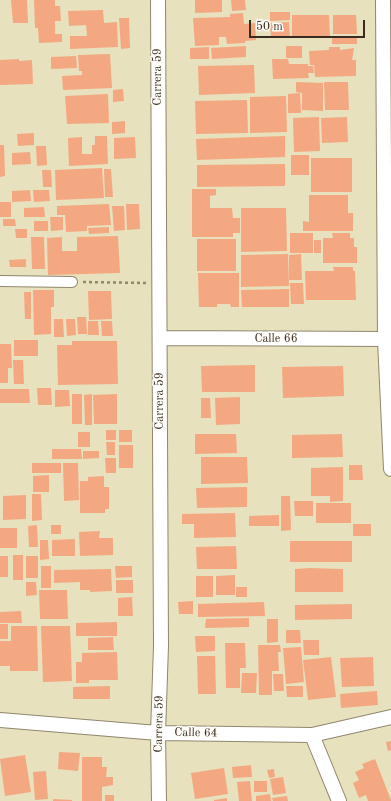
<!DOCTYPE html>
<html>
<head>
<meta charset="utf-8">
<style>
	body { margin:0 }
	#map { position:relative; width:391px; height:801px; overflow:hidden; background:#e7e1be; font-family:"Old Standard TT",serif }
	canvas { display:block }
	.scale { position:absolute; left:249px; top:20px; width:116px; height:18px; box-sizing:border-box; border:2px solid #3b2a1e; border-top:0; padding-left:5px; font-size:12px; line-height:14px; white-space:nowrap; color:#3b2a1e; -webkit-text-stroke:3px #fdfcf7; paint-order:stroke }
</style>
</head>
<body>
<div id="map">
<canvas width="391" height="801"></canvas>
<div class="scale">50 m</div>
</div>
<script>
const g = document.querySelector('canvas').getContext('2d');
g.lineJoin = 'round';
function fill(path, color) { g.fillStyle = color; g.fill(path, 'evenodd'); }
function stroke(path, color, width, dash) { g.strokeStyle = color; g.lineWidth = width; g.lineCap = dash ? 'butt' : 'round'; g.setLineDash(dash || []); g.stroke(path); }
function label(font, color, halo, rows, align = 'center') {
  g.font = font + ' "Old Standard TT",serif'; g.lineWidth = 3; g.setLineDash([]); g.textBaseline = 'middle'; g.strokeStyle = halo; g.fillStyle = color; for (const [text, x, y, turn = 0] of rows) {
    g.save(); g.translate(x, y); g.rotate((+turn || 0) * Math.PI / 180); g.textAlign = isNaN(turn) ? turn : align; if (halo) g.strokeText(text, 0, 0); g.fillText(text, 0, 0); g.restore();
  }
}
fill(new Path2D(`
	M11 0H27L28 23H13Z
	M34 0H55V6H60L61 21H55V34H62V42L39 43 38 28H35Z
	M195 0H222V12L195 13Z
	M231 0H245L246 10 232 11Z
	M103 10 104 23 117 22 118 47 70 49V36H87L86 25 69 26 68 11Z
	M270 12H290V20L270 21Z
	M243 13 244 24 255 23 256 40 245 41V43L227 44 226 37H219V45L195 46 193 18 230 17V14Z
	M292 15H329L330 37H292Z
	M333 15H356L357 34H333Z
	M119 18H129L130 48 121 49Z
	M289 22 290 37H271L270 23Z
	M332 36H357V44H332Z
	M246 46V57L212 59 211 48Z
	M286 46H302V58H286Z
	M209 47V59H190V48Z
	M329 47H340V50L354 48 352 60H356V76L315 77 314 65H310L309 51 329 50Z
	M110 54 112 88 63 90 62 76 82 75V71H79L78 55Z
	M76 56 77 68 51 69V57Z
	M19 59V61L32 60 33 84 0 85V60Z
	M272 59H288L289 64H308V66H313L314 73H308L309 78 273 79Z
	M254 65 255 93 199 95 198 66Z
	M296 82 323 83V111L302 110V93L296 92Z
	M324 82H348L349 110H325Z
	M123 89 124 101 113 102V90Z
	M300 93 301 113H288V94Z
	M108 94 109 123 67 124 65 96Z
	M286 96 287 132 250 133V97Z
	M247 100 248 133 196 134 195 101Z
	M319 117 320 151 294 152 293 118Z
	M347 117 348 142 322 143 321 118Z
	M125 121V133L112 134V122Z
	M34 133V145L18 146 17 134Z
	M95 136H107L108 164 69 166 68 138 82 137V154H92V145H95Z
	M285 136V157L197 160 196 139Z
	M135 137 136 158 114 159V138Z
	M0 145H4L5 176 0 177Z
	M36 146H46L47 165 37 166Z
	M30 152 31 164 12 165V153Z
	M291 155H309V175H291Z
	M311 158H352V192H311Z
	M285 164V186L197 187V165Z
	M102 168 104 198 56 200 55 170Z
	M104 169H111L113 197H105Z
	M42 170H51L52 187H43Z
	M192 189H216V195L210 196V208H232L233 218H240V233H233V237H192Z
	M30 190 31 201 12 202V191Z
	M33 190H49L50 201 34 202Z
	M309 195H348V213H353V231H303V221L309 222Z
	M0 202H11V217H0Z
	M109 204 111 225 87 226V231L66 232 65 215H57V206Z
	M126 204H139L140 229 127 230Z
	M112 206H124L125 230 114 231Z
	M44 207 45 217H24V208Z
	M241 208H286L287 251 241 252Z
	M50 217H63V230L51 231Z
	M3 219H15L16 226H3Z
	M34 221H48V231H34Z
	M109 227V233L89 234 88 228Z
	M15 229H27V238H16Z
	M290 233H313V253H290Z
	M332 233H350V238H354V247H357V263H323V238H333Z
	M118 236 120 273 48 275 47 238 62 237V251H77V237Z
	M31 237H44L45 269H32Z
	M197 239H236V271H197Z
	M314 240H321V253H314Z
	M288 254 289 286 241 287V255Z
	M301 254 302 280H289V255Z
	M26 259V267H10L9 260Z
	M333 267H353V271H355L356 300H306L305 271H334Z
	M198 273H239V307H231L230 304H217V307H199Z
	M290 283H303L304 304H291Z
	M289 289V307H242L241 290Z
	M33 290H54V307H51V334L34 335Z
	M88 291H111L112 319 89 320Z
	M24 292H31V319H25Z
	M77 317H86L87 334H78Z
	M54 319H63L64 337H54Z
	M66 319H75L76 335 67 336Z
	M88 321H98L99 335H88Z
	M101 321H112L113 336H102Z
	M14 340H38V356H14Z
	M72 341H117L118 384 58 385 57 345H72Z
	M0 344H11L12 368H8V383H0Z
	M13 360H23L24 384H14Z
	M255 365V392H202L201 366Z
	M343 366 344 396 283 398 282 367Z
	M37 388H51L52 405H38Z
	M0 389H29L30 403H0Z
	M55 390H69L70 406 55 407Z
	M72 394H82V424H72Z
	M92 394V425H85L84 395Z
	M117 394V424H94L93 395Z
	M240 397V424L216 425 215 398Z
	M201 398H210L211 418H201Z
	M106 430H116V440H106Z
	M119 430H132V442H119Z
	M78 432H90V447H78Z
	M195 434H236L237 453 195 454Z
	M342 434 343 457 292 458V435Z
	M106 442H115V455H107Z
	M119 445H133V468H119Z
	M52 449H81L82 459H52Z
	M83 451H99V458L83 459Z
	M201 457H247L248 483 201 484Z
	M105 458H116V473H106Z
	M32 463H61V473H32Z
	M63 463H78L79 500 64 501Z
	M349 465H362L363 480H349Z
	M343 467V501L330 502V496H311V468Z
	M49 475V492H33V476Z
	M104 476V487H109V509H105V513H80V481H88V477Z
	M247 487V507L197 508 196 488Z
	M32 494H41L42 520 32 521Z
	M26 495V519L3 520V496Z
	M281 496H290L291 530 281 531Z
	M294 501H313V516H295Z
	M316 503H351V523H316Z
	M235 513 236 537 194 538V524H182V514Z
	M279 515V526H249V516Z
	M353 524H371V536H353Z
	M37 525 38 547H29L28 526Z
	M51 525H61V534H51Z
	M0 528H17V548H0Z
	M100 531 99 538H113V555L80 556 79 532Z
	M75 539V556H52V540Z
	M40 540H48L49 559 40 560Z
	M290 541H352V562H290Z
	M236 546 237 569H197L196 547Z
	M13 555H23V580H13Z
	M0 556H8V577H0Z
	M26 556H38V578H26Z
	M41 566H51V588H41Z
	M115 566H132V577L116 578Z
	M310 568 343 569V592H295V569Z
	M111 569 112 591 90 592V590H80V582L54 583V570Z
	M235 575V595H216V576Z
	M196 576H213V597H196Z
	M116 580H133V593H116Z
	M26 582H36L37 595 26 596Z
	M236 587H247V597H236Z
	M39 590H67L68 619H40Z
	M132 597 133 616H118V598Z
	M193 601V614H179L178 602Z
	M264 602 265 616 198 617V604Z
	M352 604V619L295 620V605Z
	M21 611 22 623H0V612Z
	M249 618V627L205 628 206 619Z
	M267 619H278V642L267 643Z
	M117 622V636H76V623Z
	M0 624H8V639H0Z
	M11 626H37L38 671H10V666H0V641H11Z
	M41 626H70L72 681 43 682Z
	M286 630H300L301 643H286Z
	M195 636H215V651L196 652Z
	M113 637 114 650H88V638Z
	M303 640H319V655H304Z
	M225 643H245L246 668H240V688H226Z
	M258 645H280L281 652H278L279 671H272V695H259Z
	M301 647 304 682 286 684 283 648Z
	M117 652 118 680H89V683H76V662H82V653Z
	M197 656H215L216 694H198Z
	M331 657 336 697 308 700 303 660Z
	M373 657 374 686 342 687 340 658Z
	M242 673H257L256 693H241Z
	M273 674H283L284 691H274Z
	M110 686V699H73V687Z
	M286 686H303V697H287Z
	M377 691 378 705 341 708 340 694Z
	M391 741V750L388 751 386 742Z
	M59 752 80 753 78 771 58 769Z
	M25 755 31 792 5 796 0 759Z
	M82 757H102V767H107L106 777H113V785L102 787V801H82Z
	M375 759 391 800V801H368L366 795 359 798 353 783 359 780 355 772 364 768 362 764Z
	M251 765 252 777 233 778 232 767Z
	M224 768 228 794 195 799 191 773Z
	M274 769 275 777 269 778 267 770Z
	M46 771 48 799 35 800 33 772Z
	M283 777 286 793 273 795 270 779Z
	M250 781 252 801H239L237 782Z
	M254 781H267V792H254Z
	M270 794 271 801H256V796Z
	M105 795H114V801H105Z
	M287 796 288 801H273L272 798Z
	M227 798V801H214V800Z
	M53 799 72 800V801H53Z`), '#f4a882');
const pedestrian = new Path2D(`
	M0 281 72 282`);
const minor = new Path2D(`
	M158 0 161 646 158 733 159 801
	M383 0 385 340 391 469
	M160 338 391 339
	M0 720 158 733 312 735 391 717
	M312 735 339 801`);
stroke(pedestrian, '#91866e', 12);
stroke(minor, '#91866e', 16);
stroke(new Path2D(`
	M83 282 146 283`), '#91866e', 2.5, [3, 3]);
stroke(pedestrian, '#fff', 10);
stroke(minor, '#fff', 14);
label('12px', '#3b2a1e', '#fdfcf7', [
	["Carrera 59",158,77,-90],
	["Calle 66",276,339],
	["Carrera 59",160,401,-90],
	["Carrera 59",159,724,-89],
	["Calle 64",196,733,1]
]);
</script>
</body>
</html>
